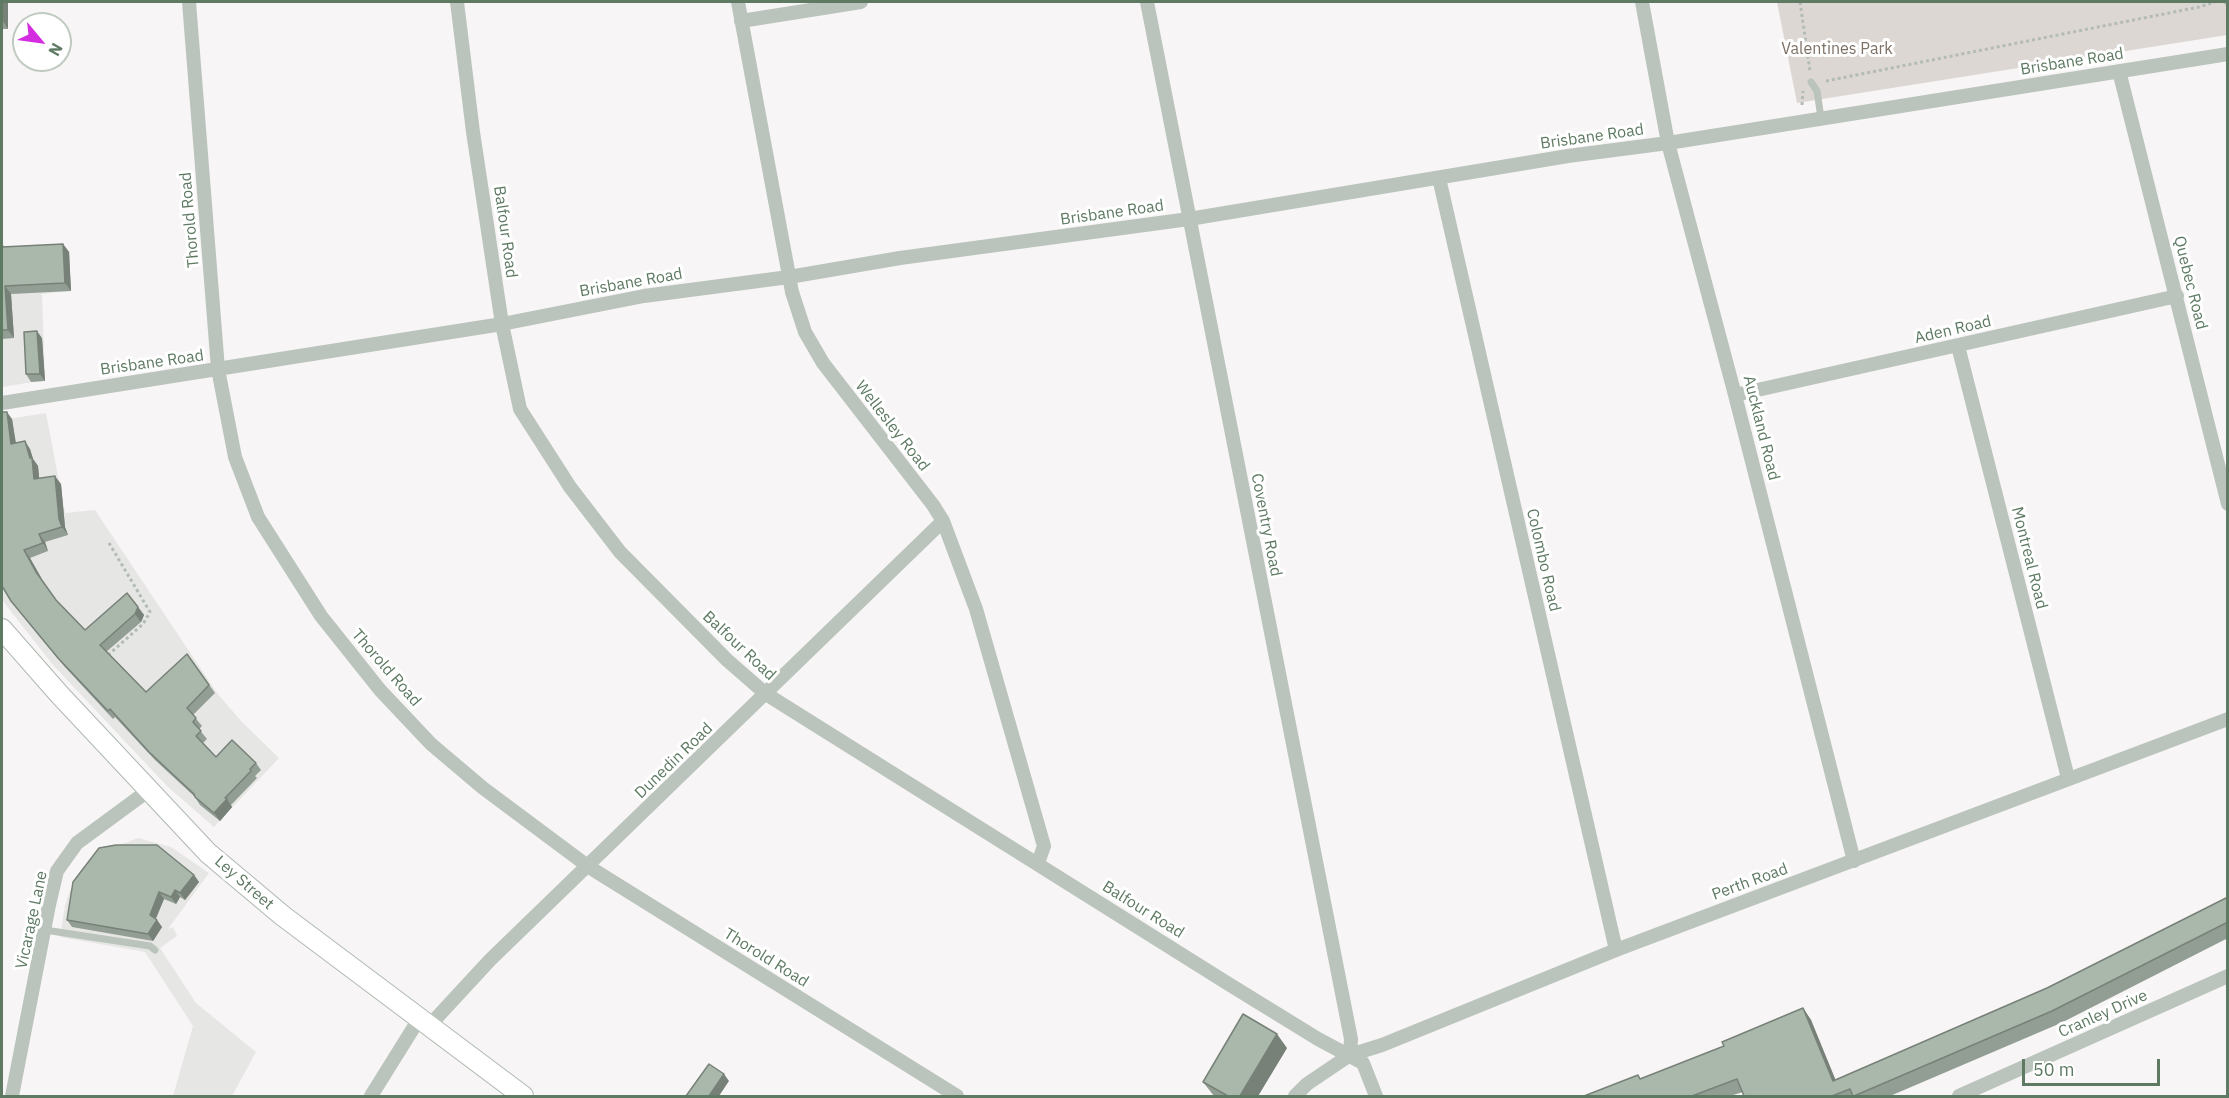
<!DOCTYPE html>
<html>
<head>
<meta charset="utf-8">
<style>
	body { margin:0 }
	#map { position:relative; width:2229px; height:1098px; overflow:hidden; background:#f8f5f6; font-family:"IBM Plex Sans",sans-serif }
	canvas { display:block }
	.frame { position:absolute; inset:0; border:3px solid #5e7a63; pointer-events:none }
	.north { position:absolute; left:12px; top:12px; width:60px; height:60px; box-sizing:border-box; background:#fff; border:2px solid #bfcac1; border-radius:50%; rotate:119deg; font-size:16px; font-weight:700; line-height:24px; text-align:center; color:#5e7a63 }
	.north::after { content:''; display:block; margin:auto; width:21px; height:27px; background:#d42ce1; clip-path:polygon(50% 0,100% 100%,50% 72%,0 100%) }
	.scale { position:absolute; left:2022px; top:1059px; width:138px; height:27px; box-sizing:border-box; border:3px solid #5e7a63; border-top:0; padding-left:8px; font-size:18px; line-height:21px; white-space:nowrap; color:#5e7a63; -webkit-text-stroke:4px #fff; paint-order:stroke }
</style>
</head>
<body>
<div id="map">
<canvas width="2229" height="1098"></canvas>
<div class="frame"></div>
<div class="north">N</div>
<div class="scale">50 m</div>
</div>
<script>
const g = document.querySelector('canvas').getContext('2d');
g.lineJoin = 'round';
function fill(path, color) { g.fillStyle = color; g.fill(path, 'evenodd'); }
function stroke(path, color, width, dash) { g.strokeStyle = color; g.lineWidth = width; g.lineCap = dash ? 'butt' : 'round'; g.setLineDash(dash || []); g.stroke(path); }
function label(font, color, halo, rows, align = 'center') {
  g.font = font + ' "IBM Plex Sans",sans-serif'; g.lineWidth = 6; g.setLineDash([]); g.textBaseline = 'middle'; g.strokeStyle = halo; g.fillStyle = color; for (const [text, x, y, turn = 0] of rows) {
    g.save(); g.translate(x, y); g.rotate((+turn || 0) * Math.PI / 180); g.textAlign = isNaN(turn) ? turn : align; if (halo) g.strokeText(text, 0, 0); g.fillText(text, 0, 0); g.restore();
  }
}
fill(new Path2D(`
	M70 251 69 291 42 294 45 380 2 387V255Z
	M46 413 65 513 95 510 217 693 242 722 279 758 214 827 168 787 53 665 2 600V420Z
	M138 838 171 847 209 873 168 929 173 927 177 936 160 948 196 1003 256 1052 232 1096H173L193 1026 145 952 60 937 65 906 69 893 83 867 104 851Z`), '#e6e6e5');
fill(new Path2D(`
	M1777 2H2227V35L1797 103Z`), '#ddd7d4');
const secondary = new Path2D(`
	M2 629 59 694 208 853 283 916 523 1096`);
stroke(secondary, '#adb9af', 22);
stroke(new Path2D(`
	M1800 2 1810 71
	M2225 2 2228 6
	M1826 81 2199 7 2215 2
	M1802 105 1803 91
	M108 655 143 624 150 612 109 543`), '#b3bbb5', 3, [3, 3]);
stroke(new Path2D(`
	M1811 82 1817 91 1821 118
	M45 930 150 946 155 950`), '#bac4bc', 7);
stroke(new Path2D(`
	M189 2 218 369 235 457 258 517 321 616 380 690 431 744 483 788 589 867 957 1096
	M457 2 473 132 502 324 520 409 570 487 620 552 727 660 766 694 1227 983 1318 1039 1363 1063 1376 1096
	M738 2 792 292 805 332 823 363 933 505 943 521 976 609 1044 846 1038 863
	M1147 2 1351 1039 1350 1055
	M1642 2 1668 143 1735 395 1854 861
	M741 21 861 2
	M2119 71 2228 504
	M1439 178 1616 950
	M1958 346 2068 778
	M1735 395 2177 296
	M2 403 502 324 644 296 789 277 900 258 1189 219 1568 156 1668 143 2228 54
	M429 1026 490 960 943 521
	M12 1096 49 905 57 871 77 843 149 790
	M371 1096 419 1019
	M1295 1096 1307 1084 1350 1055 1382 1045 1616 950 2228 719
	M1959 1096 2228 976`), '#bac4bc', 14);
stroke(secondary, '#fff', 20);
fill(new Path2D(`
	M2 2H8V29H2Z
	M2 242 4 247 63 244 69 252 71 291 11 294 14 338 2 339Z
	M42 338 45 381 31 382 26 374Z
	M12 419 16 443 30 449 33 459 38 466 39 478 61 484 65 527 68 535 45 542 48 551 30 558 41 579 56 600 85 630 138 607 144 615 141 622 106 652 146 692 187 654 215 693 193 715 202 726 199 729 207 739 203 743 216 757 256 763 261 770 255 776 257 778 231 805 232 807 220 821 200 805 195 797 155 760 115 717 113 719 64 666 11 601Z
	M194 875 199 882 185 900 180 897 176 904 164 899 156 919 162 927 153 941 72 927 67 920Z
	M2228 897V938L2061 1023 1890 1096H1744L1743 1092 1730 1096H1584L1641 1079 1724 1046 1803 1008 1811 1020 1835 1080 2047 988Z
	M1287 1048 1258 1096H1214L1203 1082Z`), '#929e94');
fill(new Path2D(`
	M2 2H8V29L2 20Z
	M63 244 69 252 71 291 65 283Z
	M5 286 11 294 14 338 8 330Z
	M37 331 42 338 45 381 40 374Z
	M7 412 12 419 17 452 11 444Z
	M25 441 30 449 33 459 38 466 40 486 34 479Z
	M55 476 61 484 65 527 68 535 62 527 59 519Z
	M39 534 45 542 48 551 43 543Z
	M24 550 30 558 42 579 36 572Z
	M138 607 144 615 141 622 135 614Z
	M227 799 232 807 220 821 214 813Z
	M194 875 199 882 185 900 180 893Z
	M175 890 180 897 176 904 171 897Z
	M159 892 164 899 154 922 150 915Z
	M157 920 162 927 153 941 148 934Z
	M1803 1008 1811 1020 1841 1093 1833 1081Z
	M1277 1034 1287 1048 1258 1096H1240Z
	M724 1074 729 1081 719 1096H709Z`), '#778178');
const building = new Path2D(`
	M63 244 65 283 5 286 8 330H2V247Z
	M37 331 40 374H26L24 332Z
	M2 412H7L11 444 25 441 30 458H32L34 479 55 476 59 519 62 527 39 534 43 543 24 550 36 572 56 600 85 630 127 593 138 607 135 614 100 645 146 692 187 654 209 685 187 708 196 718 193 722 201 731 196 736 216 757 232 740 256 763 250 769 251 771 225 798 227 799 214 813 195 797 194 794 149 752 110 709 108 711 58 658 11 601 2 586Z
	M116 845H157L194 875 180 893 175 890 171 897 159 892 150 915 157 920 148 934 67 920 73 882 99 848Z
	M2228 897V922L2052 1011 1854 1096H1853L1850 1089 1832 1096H1744L1737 1079 1692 1096H1584L1638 1075 1640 1079 1724 1046 1722 1042 1803 1008 1833 1081 2047 988Z
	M1243 1014 1277 1034 1240 1096H1228L1203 1082Z
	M709 1064 724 1074 709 1096H686Z`);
fill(building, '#aab8ac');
stroke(building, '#778178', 1.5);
label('16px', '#7d7166', '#fff', [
	["Valentines Park",1837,49]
]);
label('16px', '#5e7a63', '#fff', [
	["Brisbane Road",2072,62,-9],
	["Brisbane Road",1592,137,-8],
	["Brisbane Road",1112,213,-8],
	["Thorold Road",190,220,-95],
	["Balfour Road",505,232,82],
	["Brisbane Road",631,283,-10],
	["Quebec Road",2190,283,76],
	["Aden Road",1953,330,-13],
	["Brisbane Road",152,363,-8],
	["Wellesley Road",892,426,52],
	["Auckland Road",1761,428,76],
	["Coventry Road",1266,525,79],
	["Montreal Road",2029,558,76],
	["Colombo Road",1543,560,77],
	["Balfour Road",739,646,43],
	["Thorold Road",386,668,49],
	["Dunedin Road",674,761,-44],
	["Perth Road",1750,882,-20],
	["Ley Street",244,883,41],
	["Balfour Road",1143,910,32],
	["Vicarage Lane",32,920,-78],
	["Thorold Road",766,958,32],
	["Cranley Drive",2103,1014,-24]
]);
</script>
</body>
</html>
